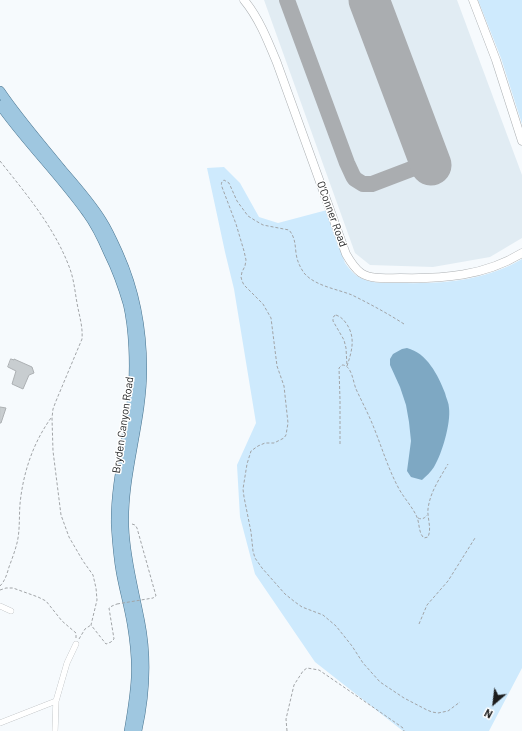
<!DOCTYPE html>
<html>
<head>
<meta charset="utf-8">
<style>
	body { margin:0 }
	#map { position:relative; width:522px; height:731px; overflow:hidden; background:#f6fafd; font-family:Barlow,sans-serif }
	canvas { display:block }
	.north { position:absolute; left:474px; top:683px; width:40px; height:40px; -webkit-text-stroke:3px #fff; paint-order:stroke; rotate:208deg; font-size:11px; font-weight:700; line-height:16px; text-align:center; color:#1c1d1e }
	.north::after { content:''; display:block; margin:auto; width:14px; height:18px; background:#1c1d1e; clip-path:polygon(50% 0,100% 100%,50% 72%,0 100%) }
</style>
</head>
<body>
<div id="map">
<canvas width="522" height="731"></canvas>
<div class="north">N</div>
</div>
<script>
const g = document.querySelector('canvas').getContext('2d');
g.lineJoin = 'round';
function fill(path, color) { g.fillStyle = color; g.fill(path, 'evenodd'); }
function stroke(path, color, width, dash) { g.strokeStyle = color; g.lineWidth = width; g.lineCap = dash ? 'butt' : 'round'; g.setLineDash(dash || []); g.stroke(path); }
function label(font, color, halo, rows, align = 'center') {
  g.font = font + ' Barlow,sans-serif'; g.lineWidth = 3; g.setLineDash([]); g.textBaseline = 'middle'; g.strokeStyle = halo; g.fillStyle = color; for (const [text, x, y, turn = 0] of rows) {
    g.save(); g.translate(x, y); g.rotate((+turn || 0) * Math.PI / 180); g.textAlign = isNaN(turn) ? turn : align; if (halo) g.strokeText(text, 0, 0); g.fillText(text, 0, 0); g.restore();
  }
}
fill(new Path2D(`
	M264 0H457L522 175V238L490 257 433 267 370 265 355 253Z`), '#e1ecf3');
fill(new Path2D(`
	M478 0H522V124L501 58Z
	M224 167 240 183 259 217 278 223 327 210 345 263C350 270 355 276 363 279 375 284 387 283 400 283 442 284 485 281 522 259V668L489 731H403L315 662 255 574 240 517 237 465 256 423 234 289 225 252 207 168Z`), '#ceeafd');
fill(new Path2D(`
	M407 348C427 353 438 375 445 393 446 398 449 403 449 408 451 423 442 454 434 467 431 472 426 476 422 480L411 477 407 471 411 441 409 422 406 405 400 387 390 365V359L393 354 402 349Z`), '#7ea8c3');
stroke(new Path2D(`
	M287 0 347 163 353 176 355 179 363 184H372L414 168C424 162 424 152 422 141`), '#aaadb0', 16);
stroke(new Path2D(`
	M369 0 431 165`), '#aaadb0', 41);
const building = new Path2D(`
	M11 359 14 360V359L32 367 34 373 29 375 23 389 12 384 16 371 8 367Z
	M0 407 6 408 1 423H0Z`);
fill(building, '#c8cdd0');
stroke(building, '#acb0b3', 1);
const street = new Path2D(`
	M0 606 11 611
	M0 723 56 701
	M55 731 56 701 67 663 76 644`);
const secondary = new Path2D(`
	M244 0C259 18 268 41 277 63L346 254C350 261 354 268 361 273 372 280 387 278 400 278 442 279 485 276 522 253
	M473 0 496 60 522 141`);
const primary = new Path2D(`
	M0 91C19 119 41 144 62 170 76 186 91 203 102 221 109 232 114 244 119 255 135 291 142 330 142 369 142 422 122 474 124 527 125 559 134 590 140 622 147 658 145 695 137 731
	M0 105C27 143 60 175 87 213 96 225 103 240 109 254 117 270 123 287 128 304 134 330 135 365 133 391 129 436 115 480 116 525 117 540 118 556 121 572 124 589 129 606 132 624 135 642 137 660 136 678 135 696 132 714 129 731`);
stroke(street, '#acb0b3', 6);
stroke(secondary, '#acb0b3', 9);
stroke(primary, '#48738e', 10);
stroke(new Path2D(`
	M0 161C27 195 55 228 70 269 74 280 75 292 77 303 79 315 83 326 82 339L56 401 53 409 52 418 53 451 61 515 69 537 83 561 93 575 96 588 97 600 91 625 106 644 111 642 114 639 109 608 112 606 117 604
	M336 315C341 317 343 319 346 323 356 337 352 351 347 366L346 348 344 340 333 321V318L334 316Z
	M404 324C387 313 370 304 352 295 337 289 315 286 304 273 300 267 297 261 296 253 295 244 295 237 289 230L263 225 256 221 248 216 237 201 229 183 224 180C221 182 221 184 222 187L236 224 244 251 246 260 245 266 242 272 241 277 242 281 244 285 263 304 271 318 277 366 284 386 288 423 286 435 284 438 274 443H265L258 446 251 451 247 464 243 489 244 497 251 532 253 551 255 558 262 568 285 594 295 602 302 607 323 615 336 626 352 646 363 663 380 682 404 698 427 710 432 712 438 713 448 711 460 702
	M340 444V400L339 368 342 365C352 365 353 382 356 389 362 402 369 415 374 428 382 448 388 468 398 487 403 497 411 505 416 515 420 522 418 533 424 538L428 537C432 528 427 518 428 509 430 492 440 478 448 464
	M418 518C422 520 425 518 427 515
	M132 524 135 525 137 528 156 596 153 598
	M0 586C5 581 7 574 9 567 12 559 15 551 17 543 20 531 19 517 20 504 23 473 33 443 51 418
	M0 590 6 588H13L38 597 46 601 62 621 76 633V638
	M419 624 427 605 448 581 475 538
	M79 639 85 629 91 625
	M287 731 286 719 294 685 303 671 307 668 319 670 396 723 403 728 404 731`), '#a1a4a7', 1, [3, 2]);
stroke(street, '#fff', 5.5);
stroke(secondary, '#fff', 8);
stroke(primary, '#9fc7e0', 9);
stroke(new Path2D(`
	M117 604 153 598`), '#a1a4a7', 1, [3, 2]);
label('11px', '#1c1d1e', '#fff', [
	["O'Conner Road",332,214,70],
	["Bryden Canyon Road",123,425,-82]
]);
</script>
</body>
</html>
